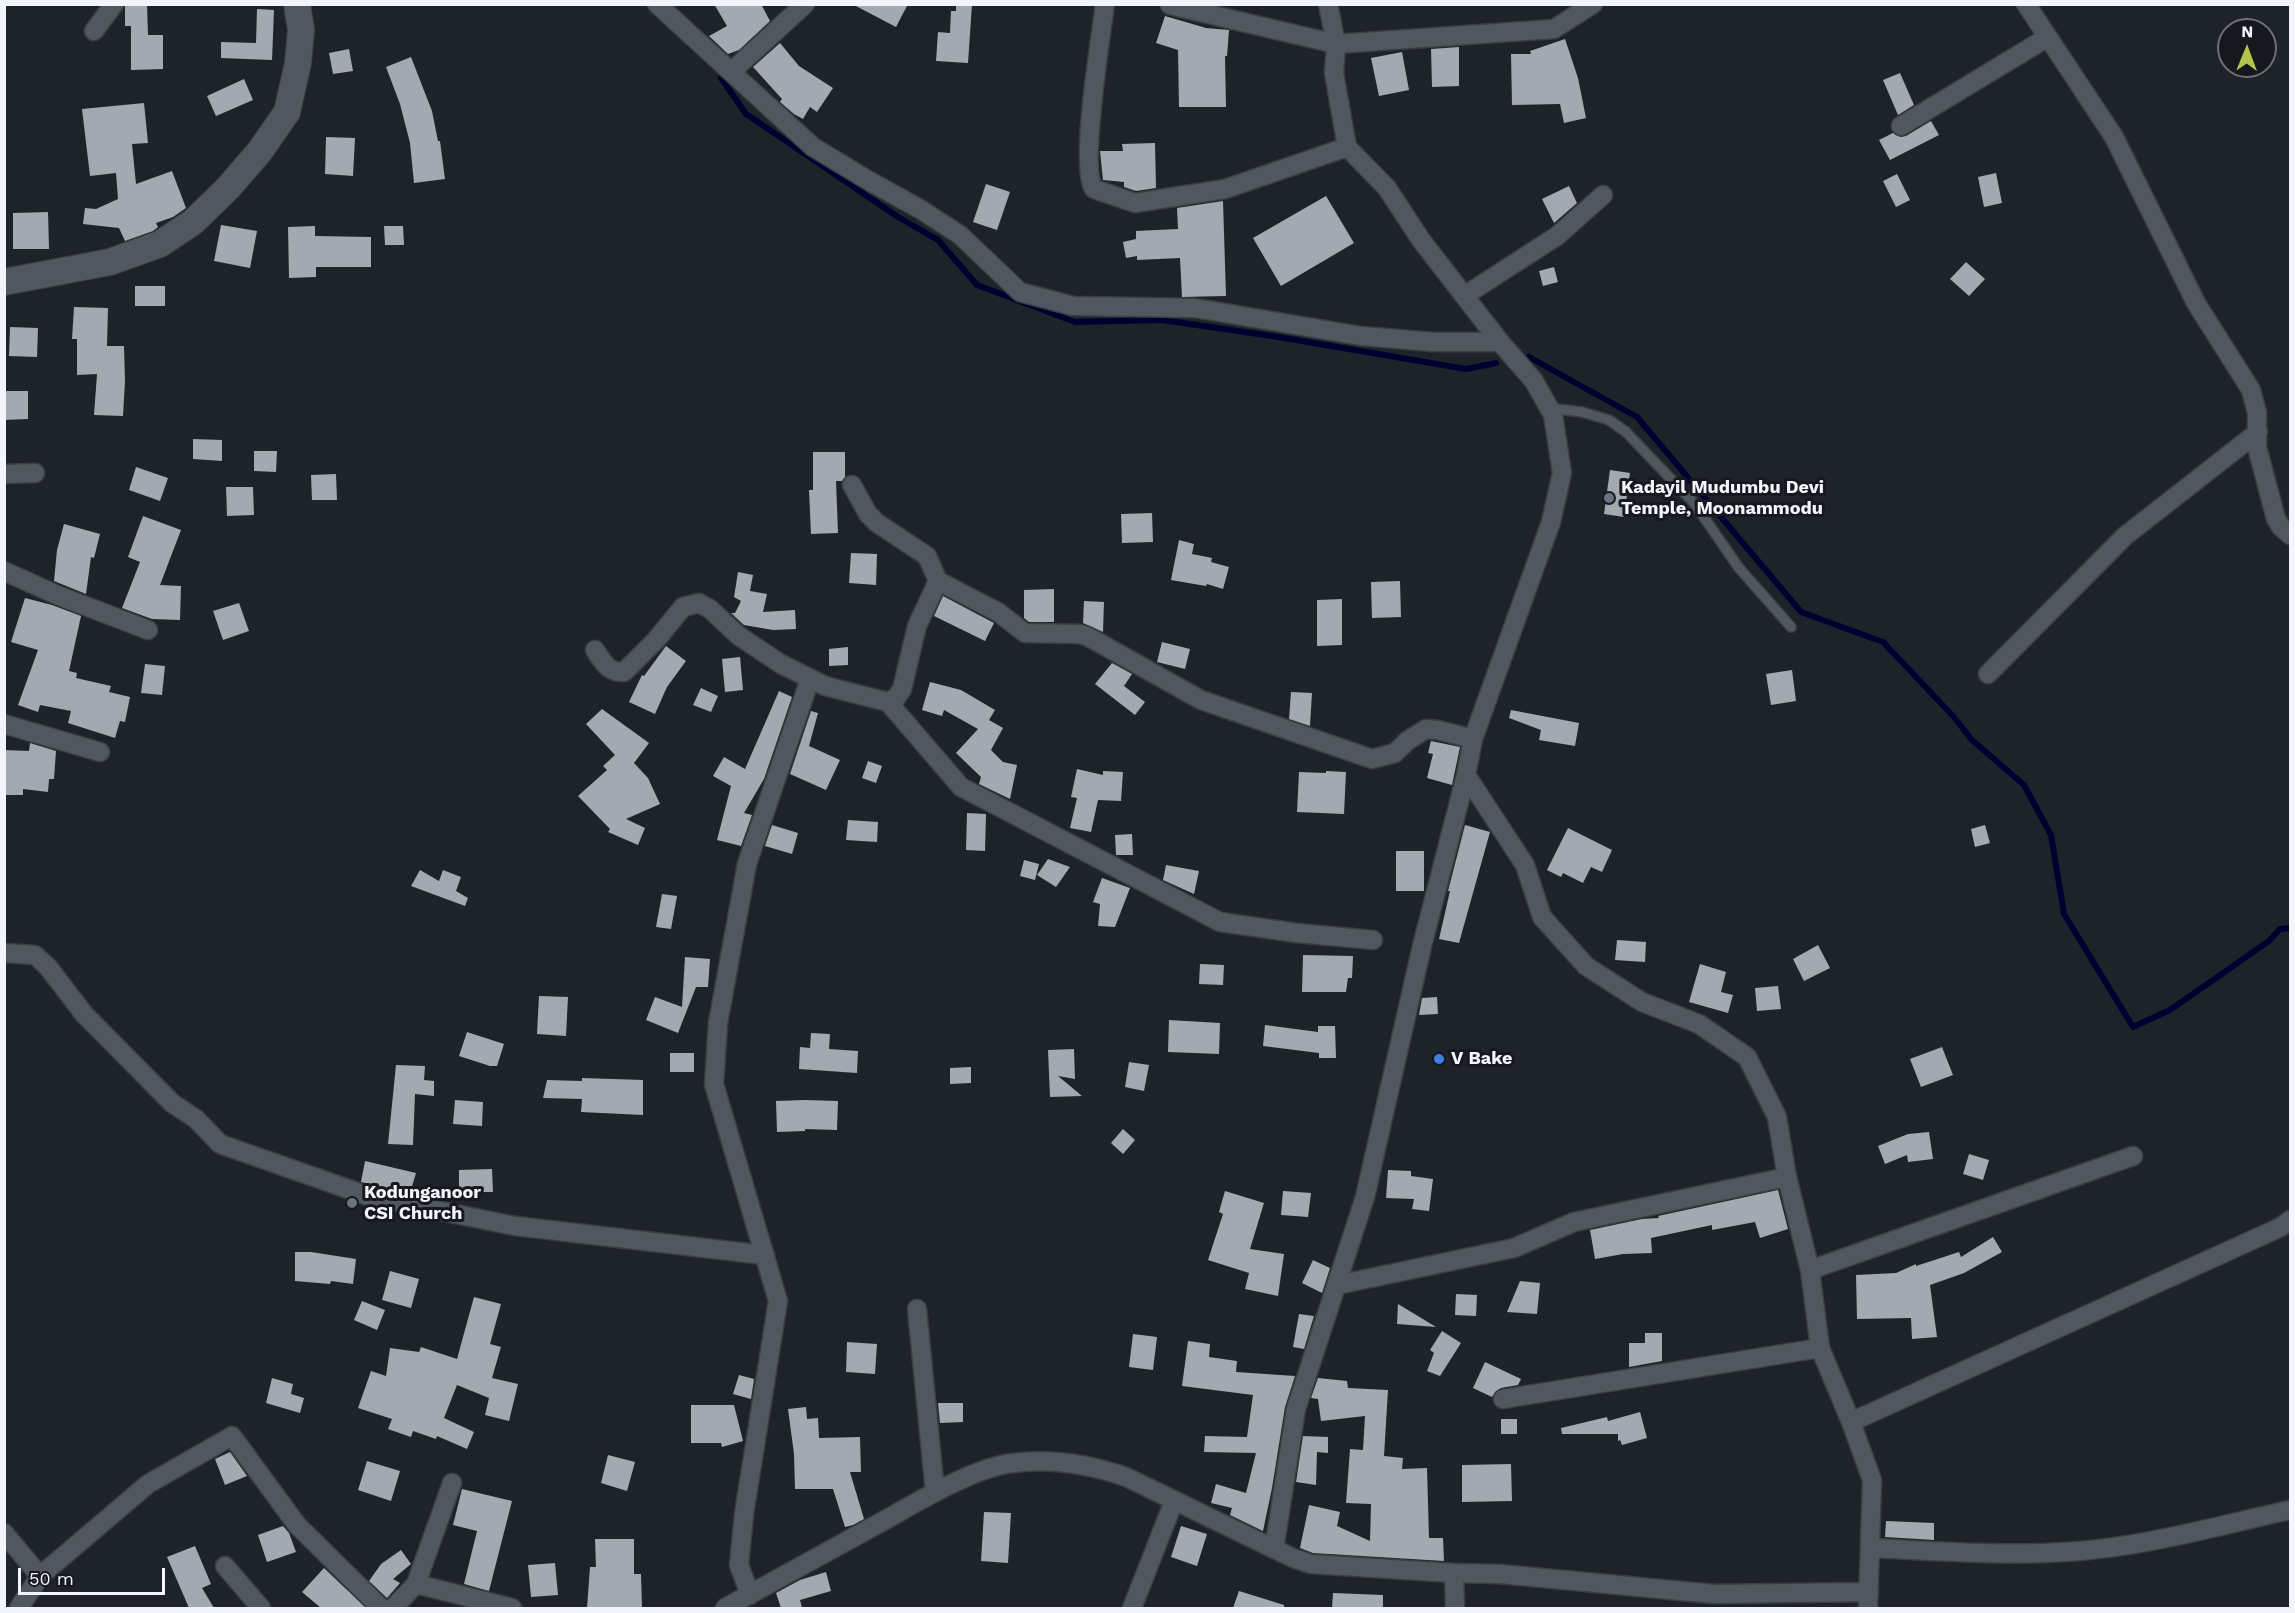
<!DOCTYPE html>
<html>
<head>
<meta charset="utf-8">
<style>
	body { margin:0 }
	#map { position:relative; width:2295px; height:1613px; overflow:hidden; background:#1e2329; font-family:"Work Sans",sans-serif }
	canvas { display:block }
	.frame { position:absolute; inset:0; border:6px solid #f2f5f9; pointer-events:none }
	.north { position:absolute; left:2217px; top:18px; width:60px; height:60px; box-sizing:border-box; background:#15191f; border:2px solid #6d7176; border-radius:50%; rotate:1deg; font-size:16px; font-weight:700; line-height:24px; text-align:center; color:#f2f5f9 }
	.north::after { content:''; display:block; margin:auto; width:21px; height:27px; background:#b2c34c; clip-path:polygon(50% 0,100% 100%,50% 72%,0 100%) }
	.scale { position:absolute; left:18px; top:1568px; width:147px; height:27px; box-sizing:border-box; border:3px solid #f2f5f9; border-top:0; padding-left:8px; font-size:18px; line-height:21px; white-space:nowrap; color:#f2f5f9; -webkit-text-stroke:4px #15191f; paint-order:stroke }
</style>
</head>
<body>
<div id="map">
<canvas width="2295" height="1613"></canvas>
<div class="frame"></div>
<div class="north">N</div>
<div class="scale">50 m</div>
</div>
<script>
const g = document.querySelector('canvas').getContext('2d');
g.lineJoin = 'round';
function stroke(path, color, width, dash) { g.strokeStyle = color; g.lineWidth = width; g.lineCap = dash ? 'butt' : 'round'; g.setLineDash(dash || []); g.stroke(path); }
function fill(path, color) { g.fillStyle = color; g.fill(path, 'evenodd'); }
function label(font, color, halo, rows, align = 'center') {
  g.font = font + ' "Work Sans",sans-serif'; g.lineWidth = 6; g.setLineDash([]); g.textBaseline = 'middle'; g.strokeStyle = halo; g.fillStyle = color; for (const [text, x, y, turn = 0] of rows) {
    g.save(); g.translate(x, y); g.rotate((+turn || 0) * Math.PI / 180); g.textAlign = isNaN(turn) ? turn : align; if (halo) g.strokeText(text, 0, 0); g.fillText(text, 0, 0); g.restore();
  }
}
stroke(new Path2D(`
	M721 78 746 114 898 217 938 240 977 285 1075 322 1162 320 1272 336 1466 369 1496 363
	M1529 357 1637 417 1801 612 1883 642 1953 716 1972 740 2024 785 2051 835 2064 914 2133 1027 2170 1010 2269 941 2280 929 2290 928`), '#000030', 6);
fill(new Path2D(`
	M125 4H147L148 35H163V69L131 70V26H125Z
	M714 4H761L770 21 739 50 728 54 709 36 727 26Z
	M852 4H908L896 27Z
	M956 4H972L968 63 936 61 938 32 950 33 951 11H956Z
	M257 9 274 10 272 60 221 58V42L256 43Z
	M1165 16 1206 28 1229 30 1227 56H1225L1226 107H1179L1178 50 1156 43Z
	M1565 39 1578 78 1586 118 1564 123 1560 104 1512 105 1511 54H1531L1530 51Z
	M780 43 799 66 833 88 817 112 810 107 803 119 794 114 780 102 782 99 753 67Z
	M1459 47V86L1432 87 1431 49Z
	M349 49 353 71 333 74 329 53Z
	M1402 52 1409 90 1379 96 1371 58Z
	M411 57 432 111 438 141H440L445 179 414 183 410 143 400 104 386 67Z
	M1900 73 1914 105 1898 115 1883 80Z
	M244 79 253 100 216 116 207 96Z
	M144 103 148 143 132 144 136 184 172 171 186 208 173 217 156 223 158 227 153 231 125 241 119 228 83 224 85 208 96 209 118 199 116 173 90 176 82 109Z
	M1931 121 1939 135 1890 160 1879 140 1893 133 1901 137 1906 136Z
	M326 137 355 138 353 176 325 174Z
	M1155 143 1156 188 1136 191 1124 187V182L1103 180 1100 151H1123L1122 144Z
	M1996 173 2002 203 1984 207 1978 177Z
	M1897 174 1910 200 1896 207 1883 181Z
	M986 184 1010 192 997 230 973 222Z
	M1569 186 1577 203 1554 223 1542 199Z
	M1326 196 1354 243 1281 286 1253 238Z
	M1223 201 1226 296 1182 297 1180 258 1137 260V256L1126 258 1123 242 1136 239V231L1178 229 1177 208Z
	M48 212 49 249H13V213Z
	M221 225 257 231 250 268 214 261Z
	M315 226V236L371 237V267H316V277L289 278 288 227Z
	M384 226H403L404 245H385Z
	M1966 262 1985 279 1969 296 1950 279Z
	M1554 267 1558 282 1543 286 1539 271Z
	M135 286H165V306H135Z
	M74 307 108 308 107 346H124L125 381 123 416 94 415 97 374 77 375V339H72Z
	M10 327 38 328 37 357 9 356Z
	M4 391H28V419L4 420Z
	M193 439 222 440V461L193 459Z
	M254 451H277L276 472 254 471Z
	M813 452H845V477L842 481H836L838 533 811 534 809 490H813Z
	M136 467 168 478 160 501 129 490Z
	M1610 470 1630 473 1624 517 1604 514Z
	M336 474 337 500H312L311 475Z
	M226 487H253L254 515 227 516Z
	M1152 513 1153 542 1122 543 1121 514Z
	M143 516 181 530 160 585 181 586 180 620 152 619 122 608 140 562 128 557Z
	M64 524 100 534 94 558 91 557 86 594 54 581 57 550Z
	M1179 540 1194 544 1192 554 1212 558 1211 562 1229 567 1223 589 1207 584 1206 586 1171 580Z
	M851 553 877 554 876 585 849 583Z
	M738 572 753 575 750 591 767 594 763 612 795 610 796 629 773 630 744 625 731 613H735L741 601 734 597Z
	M1400 581 1401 617 1372 618 1371 582Z
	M1054 589V622H1029L1024 618V590Z
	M943 596 994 623 985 641 934 616Z
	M25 598 52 605 81 616 69 671 77 673 76 678 111 686 109 692 130 697 125 722 120 721 115 738 68 723 71 711 40 705 38 712 18 705 38 650 11 642Z
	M1342 599V645L1317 646V600Z
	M1084 601 1104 602 1103 632 1083 623Z
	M239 603 249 631 223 640 213 611Z
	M1162 642 1190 649 1185 669 1157 662Z
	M666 646 686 661 667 687 655 714 629 702 642 675 644 676Z
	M848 647V665L829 666V649Z
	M740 657 743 690 725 692 722 659Z
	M1112 663 1132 674 1124 686 1145 702 1135 715 1095 684Z
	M145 664 165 666 162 695 141 693Z
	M1792 670 1796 701 1771 705 1766 674Z
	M930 682 961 690 995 710 989 720 1003 728 991 750 1003 762 1017 765 1010 799 979 784 981 777 956 753 978 729 944 710 942 716 922 710Z
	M701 688 718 696 711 712 693 705Z
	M779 691 792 697 764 779 744 813 752 815 741 846 717 840 731 786 713 776 724 757 745 769Z
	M1291 692 1312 693 1310 726 1289 719Z
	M602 709 649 743 634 763 648 778 660 804 626 819 645 828 638 845 608 832 610 829 578 796 607 770 603 766 615 755 586 724Z
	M1511 710 1579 723 1575 746 1539 740 1541 730 1509 718Z
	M811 711 818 713 809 746 840 760 826 790 790 774Z
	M1431 741 1460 747 1452 785 1427 778 1433 754 1428 753Z
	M30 743 56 751 54 779H49L48 792 23 789V795H4V750L29 751Z
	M868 761 882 766 876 783 862 778Z
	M1077 769 1103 775V771L1123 772 1121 801 1098 800 1091 832 1070 828 1077 798 1071 797Z
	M1326 771 1346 772 1344 814 1297 812 1299 772 1326 773Z
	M967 813 986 814 985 851 966 850Z
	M848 820 878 822 877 842 846 840Z
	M772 825 798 833 792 854 765 846Z
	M1465 825 1490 832 1459 943 1439 939 1450 891H1448Z
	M1985 825 1990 843 1975 847 1971 829Z
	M1568 828 1612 850 1602 872 1591 867 1583 883 1563 873 1561 877 1547 870Z
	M1132 834 1133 855H1116L1115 835Z
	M1396 851H1424V891H1396Z
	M1048 859 1070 867 1056 887 1037 875Z
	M1024 860 1039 864 1035 880 1020 876Z
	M1166 865 1199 871 1194 894 1163 880Z
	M420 870 439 881 443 870 461 877 456 891 468 898 465 906 411 886Z
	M1102 878 1130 888 1115 927 1098 926 1100 904 1093 902Z
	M662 894 677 896 671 929 656 927Z
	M1617 940 1646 942 1645 962 1615 960Z
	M1818 945 1830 968 1804 981 1793 959Z
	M1303 955 1353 956 1352 978H1348L1346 992H1302Z
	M685 957 710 959 708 987H696L678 1033 646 1020 655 997 682 1007Z
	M1200 964 1224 965 1223 985 1199 984Z
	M1700 964 1726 972 1721 992 1733 995 1728 1013 1689 1002Z
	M1778 986 1781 1009 1757 1011 1755 988Z
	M539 996 568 997 566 1036 537 1034Z
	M1437 997 1438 1014 1419 1015 1422 998Z
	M1169 1020 1220 1023 1219 1054 1168 1052Z
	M1265 1025 1318 1032V1026H1335L1336 1058H1319V1053L1263 1046Z
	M467 1032 504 1044 497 1066H490L459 1056Z
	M811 1033 830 1034 829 1049 858 1051 857 1073 799 1069 800 1047 810 1048Z
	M1942 1047 1953 1075 1921 1087 1910 1059Z
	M1074 1049 1075 1079 1058 1076 1082 1096 1050 1097 1048 1050Z
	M670 1053H694V1072H670Z
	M1129 1062 1149 1065 1144 1091 1125 1087Z
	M396 1065 425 1066 424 1080 434 1081V1096L415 1094 413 1145 388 1144Z
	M971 1067V1083L950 1084V1068Z
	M582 1078 643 1080V1115L581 1112 582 1099 543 1098 547 1080 582 1081Z
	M455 1100 483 1102 482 1126 453 1124Z
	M805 1100 838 1101 837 1130 805 1129V1131L777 1132 776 1101Z
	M1123 1129 1135 1140 1123 1154 1111 1143Z
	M1929 1132 1933 1159 1908 1162 1907 1155 1885 1164 1878 1146 1908 1134Z
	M1969 1154 1989 1160 1983 1180 1963 1174Z
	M365 1161 416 1173 410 1193 361 1182Z
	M492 1169 493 1192H459V1170Z
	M1388 1170 1411 1171V1176L1433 1179 1429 1211 1412 1209 1414 1199 1386 1198Z
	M1778 1190 1788 1229 1760 1238 1755 1222 1712 1230V1225L1651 1238 1652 1253 1623 1254 1595 1259 1590 1230 1642 1219 1659 1218 1658 1216Z
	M1225 1191 1264 1203 1250 1249 1284 1254 1278 1296 1245 1289 1249 1273 1208 1260 1223 1214 1219 1212Z
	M1283 1191 1311 1193 1308 1217 1281 1215Z
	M1993 1237 2002 1252 1964 1273 1930 1285 1937 1337 1912 1339 1911 1318 1857 1319 1856 1275 1896 1273 1916 1264V1266L1959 1252 1961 1257Z
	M295 1252H311L356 1259 353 1284 331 1281 330 1284 295 1281Z
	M1313 1260 1330 1268 1322 1293 1302 1283Z
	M390 1271 419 1279 411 1308 382 1300Z
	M1520 1281 1540 1283 1537 1314 1507 1312Z
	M1456 1294 1477 1295 1476 1316 1455 1315Z
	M474 1297 501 1304 490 1344 501 1347 492 1378 518 1384 509 1421 485 1415 489 1398 457 1385 444 1418 474 1432 467 1449 437 1436 436 1439 413 1431 411 1437 388 1429 392 1419 358 1408 371 1371 386 1376 390 1348 419 1352 421 1347 457 1359Z
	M362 1301 385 1310 377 1330 354 1320Z
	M1398 1304 1436 1327 1397 1324Z
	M1299 1314 1314 1316 1304 1349 1293 1347Z
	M1442 1331 1461 1343 1440 1376 1427 1371 1434 1353 1430 1350Z
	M1645 1333H1662V1361L1629 1367V1343H1645Z
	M1133 1334 1157 1337 1153 1370 1129 1367Z
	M1188 1341 1210 1344 1209 1357 1237 1361 1236 1372 1295 1376 1285 1407 1272 1488 1263 1531 1230 1515 1232 1508 1211 1503 1216 1484 1246 1493 1256 1453 1204 1452 1205 1436 1247 1437 1253 1395 1182 1386Z
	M847 1342 877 1344 875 1374 846 1372Z
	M1485 1362 1521 1379 1518 1385 1501 1388 1496 1391 1492 1397 1473 1388Z
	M739 1375 754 1379 751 1399 733 1394Z
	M272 1378 293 1384 291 1394 304 1398 300 1413 266 1403Z
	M1318 1378 1347 1381 1348 1388 1388 1390 1384 1456 1403 1458 1402 1469 1427 1468 1429 1538H1443L1444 1561 1313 1553 1300 1548 1309 1505 1340 1512 1337 1526 1370 1541 1371 1504 1346 1503 1350 1449 1363 1450 1365 1416 1321 1421 1318 1399 1311 1398Z
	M938 1403H963V1422L940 1423Z
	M691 1405H734L743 1441 722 1447 721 1443H691Z
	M806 1407 807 1419 818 1418 819 1438 860 1437 861 1472H850L864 1519 853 1525 845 1527 833 1489H795L794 1454 788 1409Z
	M1640 1412 1647 1438 1622 1445 1620 1440 1618 1441V1434H1562L1561 1428 1607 1417 1608 1421Z
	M1501 1419H1517V1434H1501Z
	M1303 1436 1328 1437V1453L1317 1452 1316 1485 1296 1482Z
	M230 1452 247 1476 225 1485 215 1459Z
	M608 1455 635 1462 627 1491 601 1483Z
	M367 1461 400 1471 391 1501 358 1490Z
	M1511 1464 1512 1501 1462 1502V1465Z
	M462 1489 512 1501 489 1591 464 1584 477 1531 453 1525Z
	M984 1512 1011 1513 1008 1563 981 1561Z
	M1886 1521 1934 1523V1540L1885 1537Z
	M283 1526 289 1533 296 1552 267 1562 258 1535Z
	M1181 1526 1207 1534 1197 1566 1171 1557Z
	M595 1539H634V1574H641L642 1608H587L590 1567H596Z
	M195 1546 211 1584 202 1588 214 1608H189L167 1557Z
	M401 1550 411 1564 393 1579 400 1583 387 1598 369 1581 381 1564Z
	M555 1563 558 1595 531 1597 528 1565Z
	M324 1568 366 1608H321L302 1592Z
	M826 1572 831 1591 800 1600 802 1608H781L776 1593 800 1580Z
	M1239 1591 1284 1605V1608H1233Z
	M1333 1593 1383 1595V1608H1332Z`), '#a3a9b1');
const lane = new Path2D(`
	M1549 408 1582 412 1609 420 1626 432 1694 503 1739 568 1791 627`);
const street = new Path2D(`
	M657 4 813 147 871 182 920 209 960 235 1020 292 1073 306 1195 308 1361 336 1434 342H1500
	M1105 4C1101 36 1079 168 1094 189L1135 203 1225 189 1347 147
	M1328 4 1336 44 1334 73 1347 147 1387 188 1421 240 1500 342 1534 381 1553 415 1562 473 1551 522 1473 739 1466 775 1525 865 1542 917 1586 966 1642 1002 1699 1024 1747 1057 1777 1117 1787 1177 1810 1270 1820 1348 1851 1422 1872 1480 1868 1608
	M2026 4 2114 137 2196 303 2251 390 2257 413V447L2276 519 2281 527 2290 535
	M1170 5 1336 44 1554 29 1593 4
	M94 31 114 4
	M731 72 805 4
	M1901 126 2048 37
	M1464 296 1557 236 1603 195
	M4 474 35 473
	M852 485 868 514 877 523 927 556 938 581 998 612 1025 633 1079 634 1087 636 1201 700 1372 759 1395 753 1407 741 1426 729 1438 730 1473 739
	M4 571 57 595 148 630
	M595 650C603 662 608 673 624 672L656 640 683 607 699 603 710 609 739 636 781 664 825 686 888 702 896 698 902 689 917 626 938 581
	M1988 674 2125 536 2258 432
	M888 702 961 787 1220 922 1297 933 1373 940
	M4 724 100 752
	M4 953 35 955 48 967 84 1014 172 1103 196 1119 220 1144 371 1197 515 1226 765 1255
	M1810 1270 2133 1156
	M1337 1285 1514 1248 1574 1222 1787 1177
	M917 1309 935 1492
	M1503 1399 1820 1348
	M1851 1422 2281 1227 2290 1220
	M4 1533 40 1576 19 1608
	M1871 1548C1954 1552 2039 1559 2121 1546 2178 1538 2234 1522 2290 1510
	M1274 1549 1296 1409 1365 1197 1422 946 1466 775
	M225 1566 261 1608
	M1454 1573 1455 1608
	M40 1576 148 1484 232 1436 297 1525 381 1608
	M416 1584 512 1608
	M750 1595 739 1565 744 1514 778 1301 714 1084 718 1023 747 864 810 679
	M393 1608 416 1584 452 1483
	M725 1608C778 1579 832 1549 885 1520 919 1501 975 1467 1013 1463 1051 1458 1091 1465 1126 1477L1293 1558 1311 1564 1454 1573 1500 1574 1714 1594 1869 1592
	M1132 1608 1174 1501`);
const secondary = new Path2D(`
	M4 282 110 262 160 244 193 222 228 188 260 151 287 112 298 63 301 30 297 4`);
stroke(lane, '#3b3f45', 12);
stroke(street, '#3b3f45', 21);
stroke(secondary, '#3b3f45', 28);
stroke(lane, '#51575e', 9);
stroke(street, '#51575e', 18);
stroke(secondary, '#51575e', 26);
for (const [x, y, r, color] of [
	[1609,498,6,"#6b7280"],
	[1439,1059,6,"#3f7fe0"],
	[352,1203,6,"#6b7280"]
]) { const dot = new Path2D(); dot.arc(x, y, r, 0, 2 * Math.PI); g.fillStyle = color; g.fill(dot); stroke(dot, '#15191f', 2); }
label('bold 18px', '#f2f5f9', '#15191f', [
	["Kadayil Mudumbu Devi",1621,488],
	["Temple, Moonammodu",1621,509],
	["V Bake",1451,1059],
	["Kodunganoor",364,1193],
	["CSI Church",364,1214]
], 'left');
</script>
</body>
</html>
